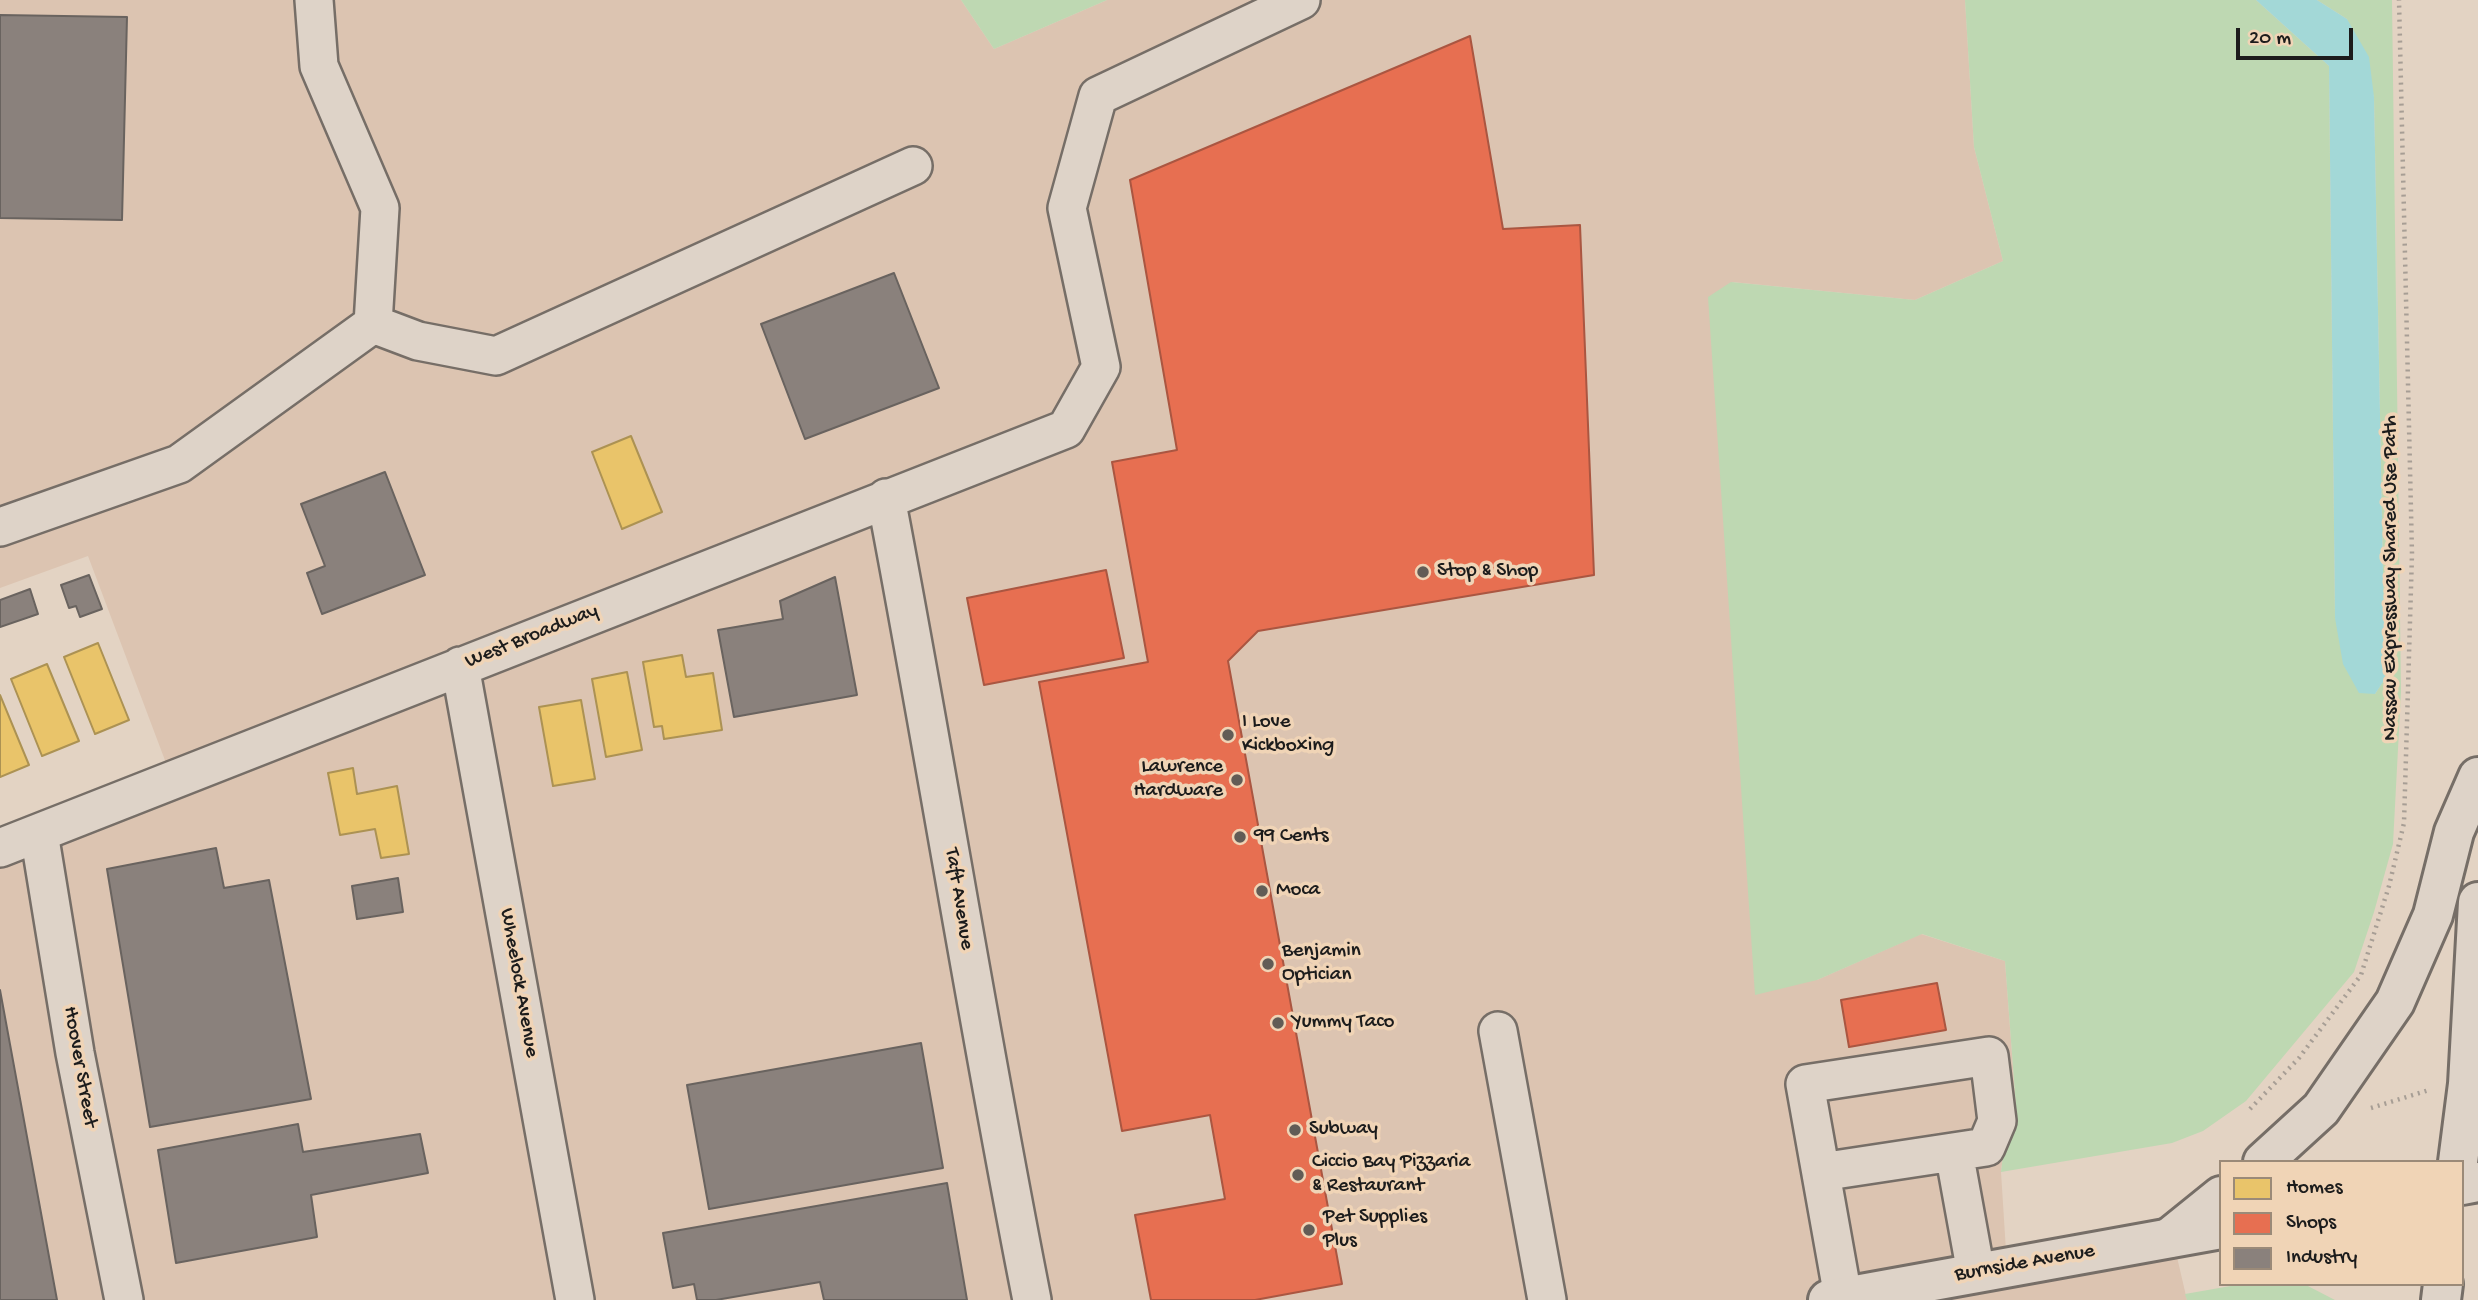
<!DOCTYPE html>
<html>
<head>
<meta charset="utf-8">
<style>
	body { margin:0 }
	#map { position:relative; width:2478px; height:1300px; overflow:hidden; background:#e3d3c3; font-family:"Gochi Hand",sans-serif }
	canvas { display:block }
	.legend { position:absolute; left:2219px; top:1160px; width:245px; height:126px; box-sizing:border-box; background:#f0d4b6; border:2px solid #9b8a78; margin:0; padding:9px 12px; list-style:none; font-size:21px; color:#1c1c1c }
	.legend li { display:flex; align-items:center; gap:14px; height:35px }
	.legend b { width:35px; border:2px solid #9b8a78 }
	.scale { position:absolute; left:2236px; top:28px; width:117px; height:32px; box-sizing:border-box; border:4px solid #1c1c1c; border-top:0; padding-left:9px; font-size:21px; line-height:24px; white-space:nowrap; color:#1c1c1c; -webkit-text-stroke:5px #f0d4b6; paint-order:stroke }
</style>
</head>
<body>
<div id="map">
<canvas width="2478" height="1300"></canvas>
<ul class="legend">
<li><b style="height:19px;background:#e9c46a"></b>Homes</li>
<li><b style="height:19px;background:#e76f51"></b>Shops</li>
<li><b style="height:19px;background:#8a817c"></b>Industry</li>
</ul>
<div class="scale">20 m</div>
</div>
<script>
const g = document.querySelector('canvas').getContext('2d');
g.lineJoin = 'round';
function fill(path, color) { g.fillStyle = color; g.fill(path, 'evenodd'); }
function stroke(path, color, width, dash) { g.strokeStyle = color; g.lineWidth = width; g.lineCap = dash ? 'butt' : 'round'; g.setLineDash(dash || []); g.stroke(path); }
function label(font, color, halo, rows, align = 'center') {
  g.font = font + ' "Gochi Hand",sans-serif'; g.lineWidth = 7; g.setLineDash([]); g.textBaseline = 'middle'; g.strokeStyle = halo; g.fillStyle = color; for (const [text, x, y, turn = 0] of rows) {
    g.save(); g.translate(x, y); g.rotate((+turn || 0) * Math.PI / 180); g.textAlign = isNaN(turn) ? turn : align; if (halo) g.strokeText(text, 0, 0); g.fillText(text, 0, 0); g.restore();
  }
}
fill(new Path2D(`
	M0 0H961L994 49 1107 0H1965L1974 147 2003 261 1915 300 1732 282 1817 980 1921 934 2005 961 2017 1121 2004 1147 2001 1172 2007 1267 2173 1240 2187 1300H0V830L169 771 88 556 0 588Z`), '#dcc4b1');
fill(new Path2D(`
	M961 0H1107L994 49Z
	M1965 0H2256L2329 66 2335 618 2375 694 2385 678 2374 97 2347 19 2317 0H2392L2401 692 2393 844 2374 912 2354 972 2246 1101 2203 1131 2172 1143 2001 1172 2004 1147 2017 1120 2005 961 1922 934 1817 980 1755 995 1708 297 1731 282 1915 300 2003 261 1974 147Z
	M2242 1284H2304L2335 1300H2187L2185 1294Z`), '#bed8b2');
fill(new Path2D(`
	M2256 0H2317L2347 19 2369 57 2374 97 2385 679 2375 694 2359 693 2343 664 2335 618 2329 66Z`), '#a3d8d7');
const homes = new Path2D(`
	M631 436 662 512 622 529 592 452Z
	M98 643 129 720 95 734 64 657Z
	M682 655 686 677 713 673 722 730 664 739 662 726 654 727 643 662Z
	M47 664 79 741 42 756 11 679Z
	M627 672 642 750 606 757 592 679Z
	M0 695 29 765 0 777Z
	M581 700 595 779 553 786 539 707Z
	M353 768 357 794 397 786 409 854 381 858 375 829 340 835 328 773Z`);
fill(homes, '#e9c46a');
stroke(homes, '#ac9253', 2);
const shops = new Path2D(`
	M1470 36 1503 229 1580 225 1594 575 1258 631 1228 661 1342 1284 1255 1300H1151L1135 1215 1225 1199 1210 1115 1122 1131 1039 682 1148 662 1112 462 1177 450 1130 180Z
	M1106 570 1124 658 984 685 967 598Z
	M1937 983 1946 1030 1849 1047 1841 1000Z`);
fill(shops, '#e76f51');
stroke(shops, '#aa5641', 2);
const industry = new Path2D(`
	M0 15 127 17 122 220 0 218Z
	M894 273 939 388 805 439 761 324Z
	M385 472 425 575 322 614 307 573 325 566 301 504Z
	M89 575 102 609 80 617 76 606 69 608 61 585Z
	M835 577 857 695 734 717 718 630 783 619 780 601Z
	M30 589 38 614 0 627V600Z
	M216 848 224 888 269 880 311 1099 150 1127 107 869Z
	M398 878 403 912 357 919 352 886Z
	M0 990 57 1300H0Z
	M921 1043 943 1168 709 1209 687 1085Z
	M298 1124 303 1152 420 1134 428 1173 311 1195 317 1237 176 1263 158 1150Z
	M947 1183 967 1300H824L820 1282 716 1300H697L694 1284 673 1288 663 1233Z`);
fill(industry, '#8a817c');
stroke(industry, '#69635f', 2);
const minor = new Path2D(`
	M314 0 319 66 380 208 373 324
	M886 498C937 765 979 1033 1032 1300
	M0 527 179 464 373 324 418 341 496 356 913 166
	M460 666 575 1300
	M39 833 75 1053 124 1300
	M0 848 1066 429 1101 367 1067 208 1098 96 1301 0
	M1498 1031 1547 1300
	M1954 1152 1976 1273
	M1821 1172 1986 1147 1997 1121 1989 1056 1805 1084 1843 1297`);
const major = new Path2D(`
	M2462 1185 2478 1182
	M1828 1300 2221 1229`);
const highway = new Path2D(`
	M2263 1162 2321 1109 2395 1002 2433 915 2454 832 2478 777
	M2458 1162 2468 1084 2478 902
	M2169 1238 2221 1196
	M2441 1300 2443 1284`);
stroke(minor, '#766e67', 42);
stroke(major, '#766e67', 44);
stroke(highway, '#766e67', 44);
stroke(new Path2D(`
	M2371 1108 2429 1090
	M2250 1109 2299 1058 2361 975 2389 886 2404 823 2412 554 2399 0`), '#a79e95', 4.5, [2, 5]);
stroke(minor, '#ded3c8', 37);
stroke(major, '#ded3c8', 38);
stroke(highway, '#ded3c8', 38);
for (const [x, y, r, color] of [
	[1423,572,7,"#625c56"],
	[1228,735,7,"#625c56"],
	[1237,780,7,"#625c56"],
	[1240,837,7,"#625c56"],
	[1262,891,7,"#625c56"],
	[1268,964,7,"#625c56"],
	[1278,1023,7,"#625c56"],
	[1295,1130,7,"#625c56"],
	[1298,1175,7,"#625c56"],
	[1309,1230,7,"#625c56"]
]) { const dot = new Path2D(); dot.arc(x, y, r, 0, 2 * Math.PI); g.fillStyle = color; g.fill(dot); stroke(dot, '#f0d4b6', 2.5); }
label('21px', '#1c1c1c', '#f0d4b6', [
	["Stop & Shop",1437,572],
	["I Love",1242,723],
	["Kickboxing",1242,747],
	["Lawrence",1223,768,"right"],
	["Hardware",1223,792,"right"],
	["99 Cents",1254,837],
	["Moca",1276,891],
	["Benjamin",1282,952],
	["Optician",1282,976],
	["Yummy Taco",1292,1023],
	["Subway",1309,1130],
	["Ciccio Bay Pizzaria",1312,1163],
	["& Restaurant",1312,1187],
	["Pet Supplies",1323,1218],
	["Plus",1323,1242]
], 'left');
label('21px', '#1c1c1c', '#f0d4b6', [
	["Nassau Expressway Shared Use Path",2392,578,-90],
	["West Broadway",532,637,-22],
	["Taft Avenue",958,899,81],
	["Wheelock Avenue",518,983,80],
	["Hoover Street",79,1067,80],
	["Burnside Avenue",2025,1264,-10]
]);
</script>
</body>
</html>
